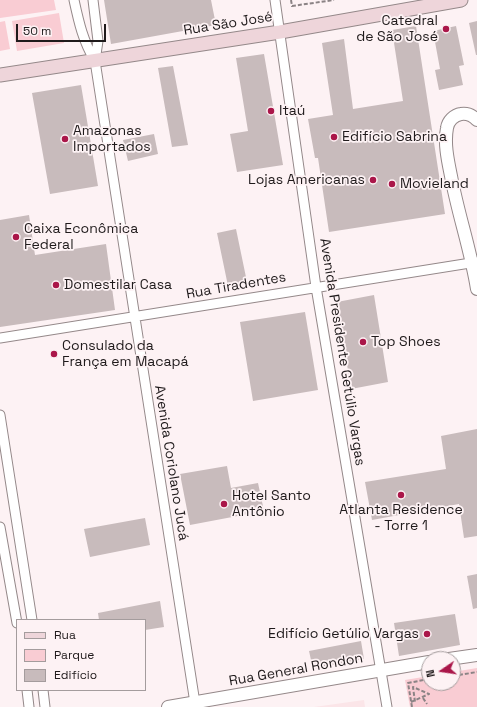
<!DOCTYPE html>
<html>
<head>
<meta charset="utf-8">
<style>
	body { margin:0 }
	#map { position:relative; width:477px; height:707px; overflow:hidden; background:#fdf2f4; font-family:"Space Grotesk",sans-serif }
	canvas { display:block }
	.legend { position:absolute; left:16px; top:619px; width:130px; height:72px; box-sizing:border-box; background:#fdf2f4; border:1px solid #a49c9d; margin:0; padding:5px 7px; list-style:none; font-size:12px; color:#1f1a1b }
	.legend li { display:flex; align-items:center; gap:8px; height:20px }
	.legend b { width:20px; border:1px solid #a49c9d }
	.north { position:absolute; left:421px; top:651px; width:40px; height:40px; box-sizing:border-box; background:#fdf2f4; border:1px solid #a49c9d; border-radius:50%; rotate:257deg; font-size:11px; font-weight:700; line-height:16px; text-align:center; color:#1f1a1b }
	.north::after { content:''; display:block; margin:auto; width:14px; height:18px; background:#aa1649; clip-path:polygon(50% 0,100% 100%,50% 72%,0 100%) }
	.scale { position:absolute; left:16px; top:24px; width:90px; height:18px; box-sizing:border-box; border:2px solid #1f1a1b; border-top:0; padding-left:5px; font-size:12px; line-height:14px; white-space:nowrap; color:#1f1a1b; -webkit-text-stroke:3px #fdf2f4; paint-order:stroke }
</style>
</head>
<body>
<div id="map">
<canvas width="477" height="707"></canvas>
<ul class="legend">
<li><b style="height:5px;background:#eed5da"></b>Rua</li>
<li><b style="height:11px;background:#f9ccd3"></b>Parque</li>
<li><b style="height:11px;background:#c8bbbc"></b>Edifício</li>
</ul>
<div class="north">N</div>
<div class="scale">50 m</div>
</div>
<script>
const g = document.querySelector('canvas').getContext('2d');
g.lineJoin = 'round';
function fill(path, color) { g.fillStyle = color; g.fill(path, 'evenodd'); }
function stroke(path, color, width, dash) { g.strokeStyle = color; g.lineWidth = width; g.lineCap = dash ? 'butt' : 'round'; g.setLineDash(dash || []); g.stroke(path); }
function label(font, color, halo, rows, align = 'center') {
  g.font = font + ' "Space Grotesk",sans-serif'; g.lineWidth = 3.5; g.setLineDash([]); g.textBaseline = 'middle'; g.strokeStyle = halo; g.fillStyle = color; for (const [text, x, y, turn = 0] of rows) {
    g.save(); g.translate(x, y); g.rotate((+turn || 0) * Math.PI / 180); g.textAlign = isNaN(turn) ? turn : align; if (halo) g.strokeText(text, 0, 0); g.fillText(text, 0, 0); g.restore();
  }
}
fill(new Path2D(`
	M364 700 365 707H314Z`), '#fbe5e8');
fill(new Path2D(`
	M0 0H54L56 10 0 18Z
	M59 13 64 43 17 51 12 21Z
	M5 21 10 49 0 51V22Z
	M477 668V707H410L405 680 429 676V683H453V672Z`), '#f9ccd3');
fill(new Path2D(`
	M104 0H211L216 25 111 44Z
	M477 21V55H476L469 23Z
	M416 26 445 214 329 232 318 158H315L308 119 333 115 322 43 344 39 353 109 403 101 392 30Z
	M456 26 464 65 459 66 463 85 439 90 435 70 440 69 433 31Z
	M264 54 283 165 237 172 230 134 248 131 236 58Z
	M173 66 188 145 172 147 158 68Z
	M81 85 98 186 50 194 32 93Z
	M154 134 158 154 128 161 123 140Z
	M29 215 35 255 106 244 115 310 0 327V220Z
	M236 229 247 282 228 286 217 233Z
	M374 295 388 382 351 389 337 302Z
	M305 312 318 390 253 401 240 322Z
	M477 429V536L464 538 459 504 372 520 365 482 446 469 441 436Z
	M227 466 231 488 258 483 264 511 190 525 180 474Z
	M145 518 150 545 90 557 84 529Z
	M477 574V608L473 609 467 576Z
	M160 601 164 627 145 630V620H99L98 613Z
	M455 614 460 645 399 656 394 623Z
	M361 641 364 659 313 669 309 651Z`), '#c8bbbc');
const minor = new Path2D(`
	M74 0C79 23 83 41 95 61
	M93 0 98 41 95 61 195 703
	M275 0 316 287 387 707
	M0 338 477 262
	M0 415 32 620
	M0 527 17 623
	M27 690 29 707
	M43 690 45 707`);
const tertiary = new Path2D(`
	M477 120C473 116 467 113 461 114 454 115 448 121 447 128 444 144 448 161 451 176 458 214 471 251 477 289
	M449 659 477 655
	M168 707 429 662`);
const secondary = new Path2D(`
	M0 75 280 32 461 0`);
stroke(minor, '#948889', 11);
stroke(tertiary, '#948889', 14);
stroke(secondary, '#948889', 15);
stroke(new Path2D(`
	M291 0 292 6 334 0
	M453 676 477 672
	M423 698 427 704
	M411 702 429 694 413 687 415 702
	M412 707 408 683 429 679`), '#8b8385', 2, [4, 2]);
stroke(minor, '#fff', 9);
stroke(tertiary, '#fff', 12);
stroke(secondary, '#eed5da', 13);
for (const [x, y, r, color] of [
	[446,29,4,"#aa1649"],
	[271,111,4,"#aa1649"],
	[334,137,4,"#aa1649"],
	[65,139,4,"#aa1649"],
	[373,180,4,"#aa1649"],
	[392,184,4,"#aa1649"],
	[16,237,4,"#aa1649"],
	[56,285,4,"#aa1649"],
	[363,342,4,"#aa1649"],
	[54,354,4,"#aa1649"],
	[401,495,4,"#aa1649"],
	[224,504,4,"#aa1649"],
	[427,634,4,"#aa1649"]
]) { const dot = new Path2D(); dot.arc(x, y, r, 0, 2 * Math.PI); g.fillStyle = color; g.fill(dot); stroke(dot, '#fdf2f4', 1.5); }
label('14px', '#1f1a1b', '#fdf2f4', [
	["Catedral",438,21,"right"],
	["de São José",438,37,"right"],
	["Itaú",279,111],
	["Amazonas",73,131],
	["Importados",73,147],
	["Edifício Sabrina",342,137],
	["Lojas Americanas",365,180,"right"],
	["Movieland",400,184],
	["Caixa Econômica",24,229],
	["Federal",24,245],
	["Domestilar Casa",64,285],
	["Top Shoes",371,342],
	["Consulado da",62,346],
	["França em Macapá",62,362],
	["Hotel Santo",232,496],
	["Antônio",232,512],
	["Atlanta Residence",401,510,"center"],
	["- Torre 1",401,526,"center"],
	["Edifício Getúlio Vargas",419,634,"right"]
], 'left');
label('14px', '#1f1a1b', '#fdf2f4', [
	["Rua São José",228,24,-9],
	["Rua Tiradentes",236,286,-10],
	["Avenida Presidente Getúlio Vargas",342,352,81],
	["Avenida Coriolano Jucá",171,463,81],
	["Rua General Rondon",296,670,-10]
]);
</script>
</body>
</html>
